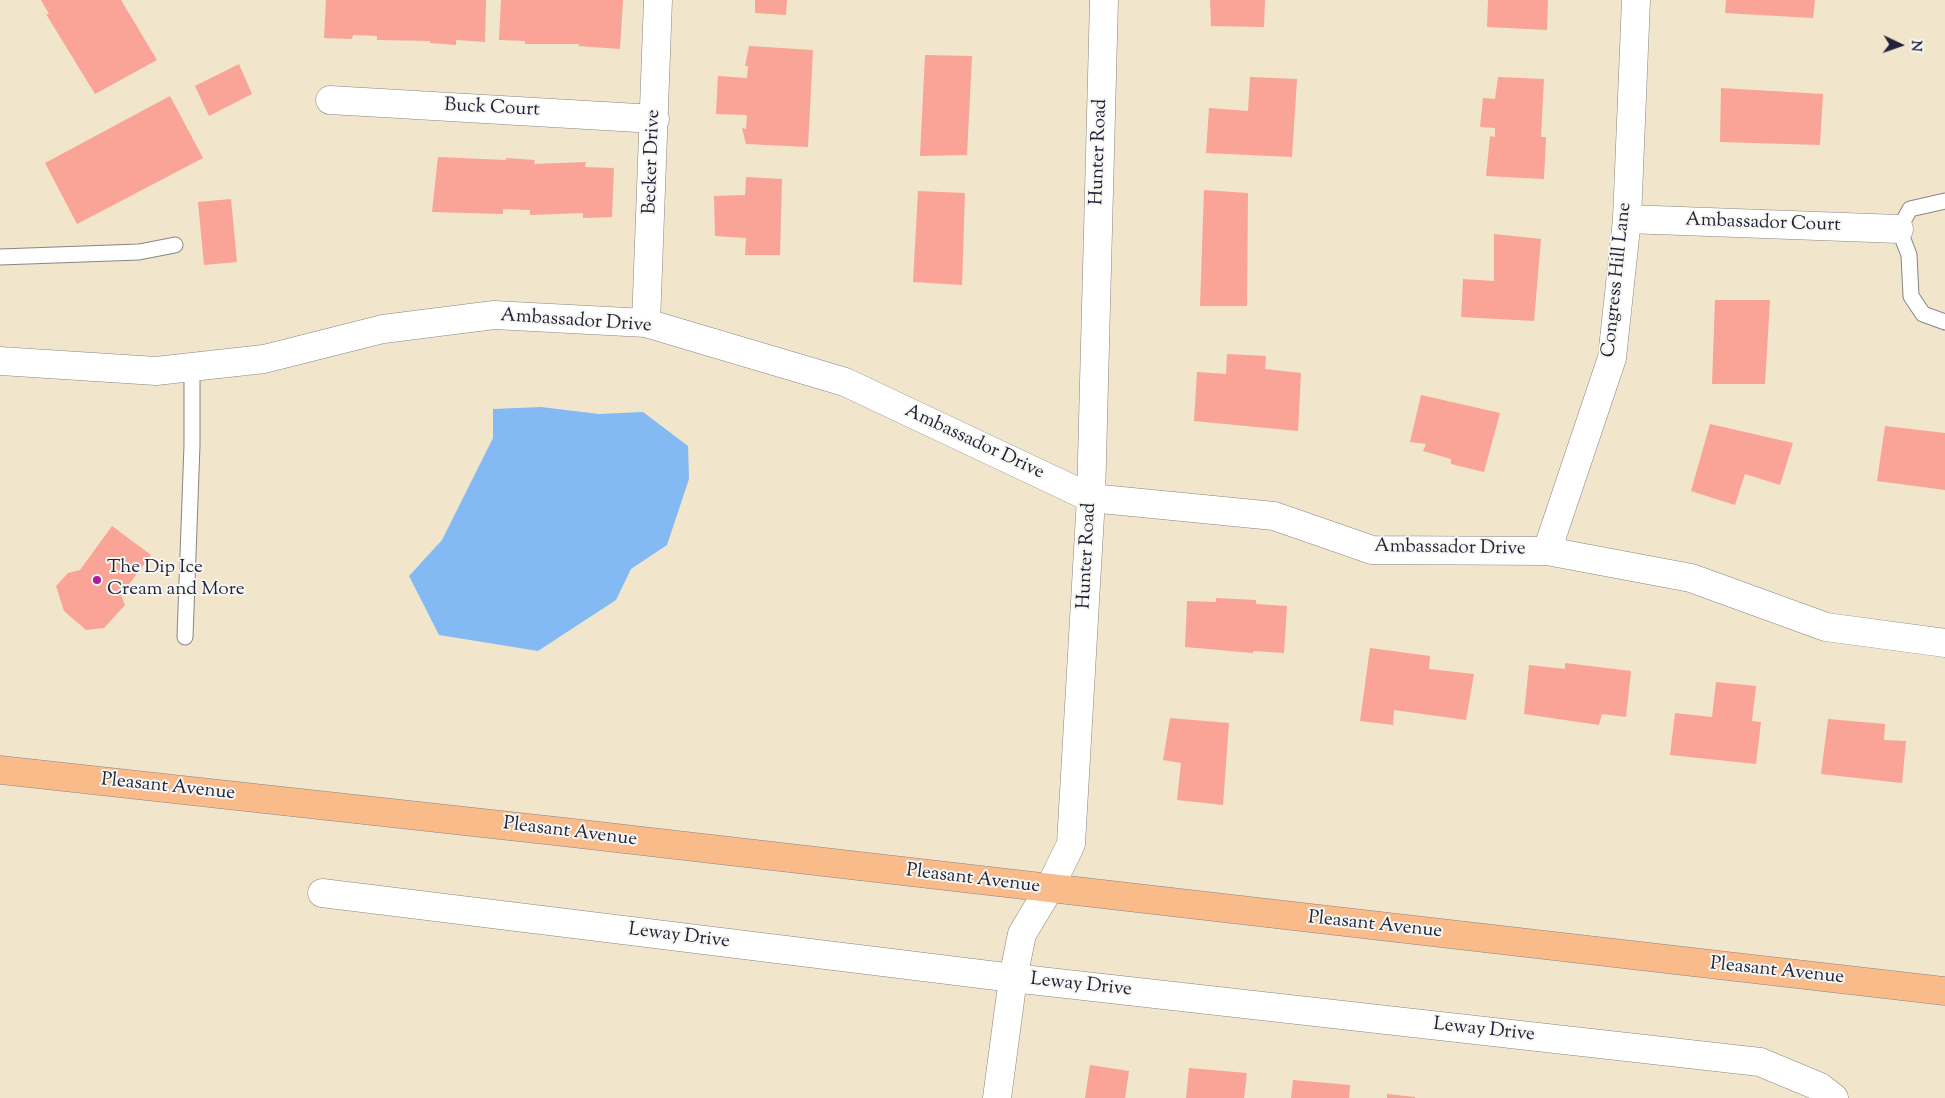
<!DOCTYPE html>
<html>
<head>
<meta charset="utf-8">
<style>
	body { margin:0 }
	#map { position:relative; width:1945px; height:1098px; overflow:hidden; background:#f1e5cc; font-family:"Sorts Mill Goudy",serif }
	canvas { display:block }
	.north { position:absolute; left:1875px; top:20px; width:50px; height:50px; -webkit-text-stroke:4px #f6f6f2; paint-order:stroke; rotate:93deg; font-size:14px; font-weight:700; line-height:20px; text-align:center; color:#22223b }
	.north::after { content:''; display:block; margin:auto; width:18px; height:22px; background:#22223b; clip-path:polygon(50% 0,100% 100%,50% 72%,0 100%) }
</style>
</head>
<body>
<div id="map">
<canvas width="1945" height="1098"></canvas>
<div class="north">N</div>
</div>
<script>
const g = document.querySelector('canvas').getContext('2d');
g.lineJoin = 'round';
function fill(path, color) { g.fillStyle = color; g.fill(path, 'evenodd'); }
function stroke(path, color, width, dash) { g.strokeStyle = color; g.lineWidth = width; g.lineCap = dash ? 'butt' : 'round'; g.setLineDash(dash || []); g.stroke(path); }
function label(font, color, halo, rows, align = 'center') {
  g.font = font + ' "Sorts Mill Goudy",serif'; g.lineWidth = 4; g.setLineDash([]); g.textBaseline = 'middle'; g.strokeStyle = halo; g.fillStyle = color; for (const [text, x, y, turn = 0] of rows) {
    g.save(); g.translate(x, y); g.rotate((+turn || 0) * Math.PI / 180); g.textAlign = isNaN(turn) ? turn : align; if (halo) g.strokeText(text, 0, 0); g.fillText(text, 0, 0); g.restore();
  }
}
fill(new Path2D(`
	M541 407 599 414 643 412 688 446 689 479 667 545 631 569 616 600 538 651 439 635 409 576 442 540 493 438V409Z`), '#84baf3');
fill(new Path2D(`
	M41 0H121L157 60 95 94 46 14H49Z
	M326 0H486L485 42 456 40V45L430 43V41L377 40V36L353 35 352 39 324 38Z
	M501 0H623L620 49 578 46 579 44H525V41L499 40Z
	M755 0H787L786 15 755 13Z
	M1210 0H1265L1264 27 1211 26Z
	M1488 0H1548L1547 30 1487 27Z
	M1726 0H1815L1813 18 1725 13Z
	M749 46 813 50 808 147 746 144 742 128 746 129 747 115 716 114 718 76 747 78 748 66H745Z
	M925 55 972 56 967 155 920 156Z
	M239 64 252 94 209 116 195 86Z
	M1250 77 1297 79 1292 157 1206 153 1209 108 1248 111Z
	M1498 77 1544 79 1541 137H1546L1544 179 1486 176 1490 136 1495 137V128L1480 127 1483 98 1495 99Z
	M1721 88 1823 94 1820 145 1720 142Z
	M170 96 203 158 77 224 45 163Z
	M438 157 506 160V158L535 160 534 164 586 162 585 167 614 168 612 217 583 218V213L530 215V210L503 209V214L432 212Z
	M746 177 782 179 780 255H745L746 238 715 236 714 196 745 195Z
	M1204 190 1248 193 1247 306H1200Z
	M918 191 965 193 962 285 913 282Z
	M231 199 237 262 204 265 198 202Z
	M1494 234 1541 239 1534 321 1461 317 1463 279 1494 281Z
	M1715 300H1770L1765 384H1712Z
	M1227 354 1266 356 1265 369 1301 373 1298 431 1194 421 1197 372 1226 374Z
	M1421 395 1500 413 1484 472 1451 464V459L1423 451 1426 444 1410 442Z
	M1710 424 1793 443 1780 485 1745 474 1735 505 1691 491Z
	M1885 426 1945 433V490L1877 481Z
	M112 526 151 555 121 595 125 605 104 628 86 630 64 611 56 586 68 573 80 570Z
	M1216 598 1256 600V604L1287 606 1284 653 1253 651V653L1185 647 1187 601 1216 602Z
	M1370 648 1430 656 1429 669 1474 674 1466 720 1394 710 1393 725 1360 721Z
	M1565 663 1631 671 1626 717 1602 714 1599 725 1524 714 1529 665 1565 669Z
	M1716 682 1756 686 1752 721 1761 722 1756 764 1670 755 1675 713 1712 717Z
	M1170 718 1229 723 1223 805 1177 800 1181 763 1163 760Z
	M1828 719 1885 724 1884 740 1906 741 1902 783 1821 774Z
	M1090 1065 1129 1071 1125 1098H1085Z
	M1189 1068 1247 1073 1244 1098H1186Z
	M1293 1080 1350 1085 1349 1098H1291Z
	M1387 1094 1415 1097V1098H1387Z`), '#faa397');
const lane = new Path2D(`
	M1945 201 1910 209 1899 229 1909 255 1911 296 1923 314 1945 322
	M0 257 139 252 175 245
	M185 637 192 445V367`);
const street = new Path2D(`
	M330 100 655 119
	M1627 219 1899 229
	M646 323 658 0
	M0 361 156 371 264 359 383 329 494 315 646 323 845 382 1091 498 1274 516 1372 550 1547 551 1691 578 1826 627 1945 643
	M1547 551 1612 358 1627 219 1636 0
	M322 893 1013 978 1760 1062 1820 1087 1834 1098
	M997 1098 1013 978 1022 934 1049 889 1071 844 1091 498 1104 0`);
const primary = new Path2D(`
	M0 770 564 832 1945 991`);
stroke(lane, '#8a8484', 17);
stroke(street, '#8a8484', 29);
stroke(primary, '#8a8484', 29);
stroke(lane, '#fff', 15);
stroke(street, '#fff', 28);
stroke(primary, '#fabb8b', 28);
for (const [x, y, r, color] of [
	[97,580,5,"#b5179e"]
]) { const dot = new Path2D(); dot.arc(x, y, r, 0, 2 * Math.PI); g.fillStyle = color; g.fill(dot); stroke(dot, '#f6f6f2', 2); }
label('19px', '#22223b', '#f6f6f2', [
	["Buck Court",492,109,3],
	["Hunter Road",1100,152,-88],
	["Becker Drive",653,162,-88],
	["Ambassador Court",1763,224,2],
	["Congress Hill Lane",1618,280,-84],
	["Ambassador Drive",576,322,4],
	["Ambassador Drive",974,443,25],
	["Ambassador Drive",1450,549,1],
	["Hunter Road",1088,556,-87],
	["Pleasant Avenue",168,788,6],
	["Pleasant Avenue",570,833,7],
	["Pleasant Avenue",973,880,7],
	["Pleasant Avenue",1375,926,6],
	["Leway Drive",679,937,7],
	["Pleasant Avenue",1777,972,6],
	["Leway Drive",1081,986,6],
	["Leway Drive",1484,1031,6]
]);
label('19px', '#22223b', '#f6f6f2', [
	["The Dip Ice",107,569],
	["Cream and More",107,591]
], 'left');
</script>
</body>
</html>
